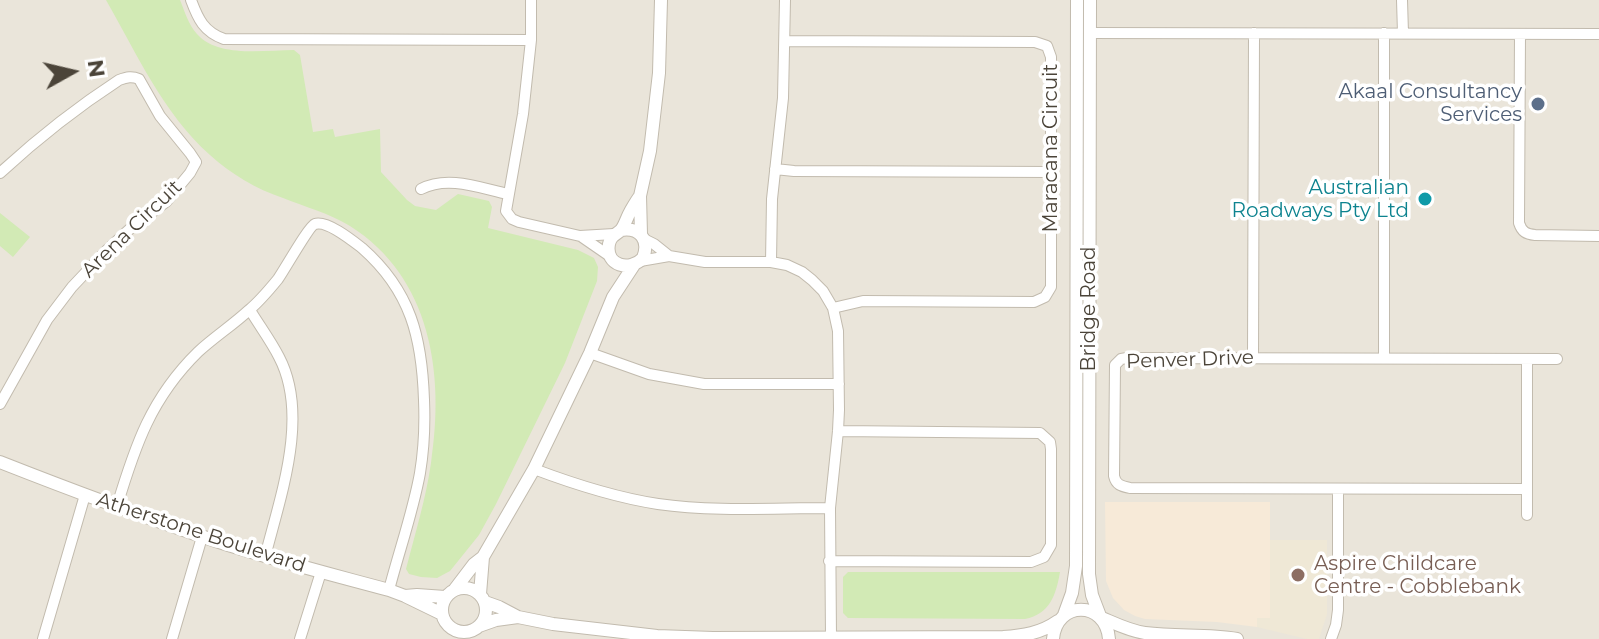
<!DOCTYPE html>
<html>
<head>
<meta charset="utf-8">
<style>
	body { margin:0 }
	#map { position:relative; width:1599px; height:639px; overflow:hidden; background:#f6f3ec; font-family:Montserrat,sans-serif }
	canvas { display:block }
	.north { position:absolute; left:32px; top:32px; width:80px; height:80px; -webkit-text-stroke:6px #fff; paint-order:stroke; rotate:82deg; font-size:22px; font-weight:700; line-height:32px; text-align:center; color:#4b4439 }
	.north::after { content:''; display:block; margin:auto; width:28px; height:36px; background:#4b4439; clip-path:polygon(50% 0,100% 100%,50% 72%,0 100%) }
</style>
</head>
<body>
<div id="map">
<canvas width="1599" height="639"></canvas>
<div class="north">N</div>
</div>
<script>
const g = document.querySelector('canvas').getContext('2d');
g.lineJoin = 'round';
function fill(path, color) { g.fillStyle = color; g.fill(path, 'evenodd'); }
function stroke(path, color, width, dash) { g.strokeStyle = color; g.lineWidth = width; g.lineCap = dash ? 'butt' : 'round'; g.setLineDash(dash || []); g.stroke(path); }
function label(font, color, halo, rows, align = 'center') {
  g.font = font + ' Montserrat,sans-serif'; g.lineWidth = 7; g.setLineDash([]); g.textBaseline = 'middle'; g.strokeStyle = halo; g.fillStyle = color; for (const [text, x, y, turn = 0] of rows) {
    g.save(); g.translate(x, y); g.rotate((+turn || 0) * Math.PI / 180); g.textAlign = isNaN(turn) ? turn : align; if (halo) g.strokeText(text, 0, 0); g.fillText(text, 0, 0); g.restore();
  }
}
fill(new Path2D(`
	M0 0H1599V639H0Z`), '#eae5da');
fill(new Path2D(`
	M1105 502H1270V619H1257V627L1217 622 1145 619 1135 616 1124 610 1113 598 1106 581Z`), '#f7ead8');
fill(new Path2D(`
	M1270 540H1327V614L1319 639H1307L1257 627V618H1270Z`), '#efe8d6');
fill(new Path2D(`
	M106 0H180C185 12 188 24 197 34 218 58 264 50 294 50L300 55 313 132 333 129 335 137 380 129 381 172 407 200 415 206 436 210 458 194 489 201 492 207 488 228 578 250 594 258 598 267 597 281 565 363 496 504 479 535 450 571 437 578 421 577 409 574 406 569C415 534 426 498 431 463 445 374 431 277 350 226 329 213 305 207 283 198 256 189 231 174 210 155 163 113 137 54 106 0Z
	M0 213 30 237 13 257 0 246Z
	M848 572H1060C1056 595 1050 614 1025 619L848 618 843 613V577Z`), '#d2eab5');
const minor = new Path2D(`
	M191 0C198 19 204 32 224 39L531 40
	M531 0V40L523 114 506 211 512 219 519 222 580 236 614 234
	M1402 0 1403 33
	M1089 33 1599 34
	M1520 34 1519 223C1522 232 1526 234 1535 235L1599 236
	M785 41 1035 42 1047 46 1051 57V287L1045 297 1034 302 863 301 833 308
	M775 169 794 171 1052 172
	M0 173C38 138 76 108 119 80 127 77 132 76 139 79L160 116 190 153 196 162 190 173 166 202 132 227 106 251 72 287 47 320 0 404
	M421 189C448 175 480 188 508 194
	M582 237 611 257
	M644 239 654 244 669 256
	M640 261 669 256 705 262H771L787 265 802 272 812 280 823 291 833 308 838 331 839 410 838 431 830 508 831 638
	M771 262 772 199 783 98 785 0
	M250 310C259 325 271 341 279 357 310 416 280 497 265 557
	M590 353 649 374 704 384H839
	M1253 358 1254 33
	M1384 358V33
	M534 469C571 483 619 498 658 504 714 512 773 508 830 508
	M1527 489 1130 488C1121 486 1116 485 1114 476L1115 365 1121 359 1127 358 1557 359
	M117 506C135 446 151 398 198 352 214 337 233 325 249 310 260 301 269 290 278 279 285 269 309 226 315 224 327 220 353 241 362 248 411 291 422 338 424 400 425 424 424 449 420 473 413 512 399 551 389 590
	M1527 515V359
	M829 561 1031 562 1044 557 1051 545V449L1050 442 1040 433 838 431
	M43 639 85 495
	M172 639 202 537
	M300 639 321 572
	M1331 639 1336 625 1338 610V489`);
const tertiary = new Path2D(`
	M1090 0 1089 574 1092 595 1100 616
	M621 230C640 227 650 240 643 258 630 272 605 266 609 244 611 235 616 235 621 230 625 225 627 217 630 212 633 207 636 201 640 196
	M641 234 640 196 650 151 659 73 661 0
	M0 462C66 488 133 513 201 536 262 557 326 573 389 590L405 596 442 614
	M442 610a22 22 0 1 1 44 0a22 22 0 1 1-44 0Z
	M455 589 474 564 483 557 534 469 590 353 613 297 634 265
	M480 594 483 557
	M405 596 417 595 445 597
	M485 602 499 607 518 617 553 624 657 636 713 638 1003 637C1023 636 1041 633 1058 621
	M1064 615 1072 593 1076 566 1077 0
	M1102 618C1116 624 1130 631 1145 633 1176 637 1207 634 1237 639
	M479 626 496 620 518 617
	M1053 639C1056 600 1106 600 1109 639`);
stroke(minor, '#c2bbae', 12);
stroke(tertiary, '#c2bbae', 14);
stroke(minor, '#fff', 10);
stroke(tertiary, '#fff', 12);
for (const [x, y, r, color] of [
	[1538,104,8,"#5c6f8a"],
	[1425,199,8,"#0f9aa8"],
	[1298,575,8,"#8d6e63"]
]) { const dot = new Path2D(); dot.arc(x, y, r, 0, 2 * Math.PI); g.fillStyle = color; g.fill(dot); stroke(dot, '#fff', 3); }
label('20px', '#4e5e75', '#fff', [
	["Akaal Consultancy",1522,92],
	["Services",1522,115]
], 'right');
label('20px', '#4b4439', '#fff', [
	["Maracana Circuit",1051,148,-90],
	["Arena Circuit",132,229,-44],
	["Bridge Road",1089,309,-90],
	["Penver Drive",1190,360,-2],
	["Atherstone Boulevard",201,533,18]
]);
label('20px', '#0d838f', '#fff', [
	["Australian",1409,188],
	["Roadways Pty Ltd",1409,211]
], 'right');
label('20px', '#785e54', '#fff', [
	["Aspire Childcare",1314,564],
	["Centre - Cobblebank",1314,587]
], 'left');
</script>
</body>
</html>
